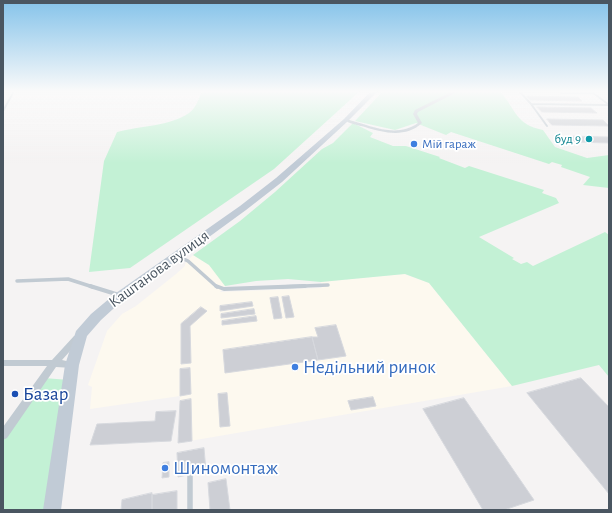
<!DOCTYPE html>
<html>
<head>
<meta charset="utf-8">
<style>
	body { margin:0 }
	#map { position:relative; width:612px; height:513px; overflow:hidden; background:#f5f3f3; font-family:"Alegreya Sans",sans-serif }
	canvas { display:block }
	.frame { position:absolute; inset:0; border:4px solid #4a5661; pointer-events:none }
</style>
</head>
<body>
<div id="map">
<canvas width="612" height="513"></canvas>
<div class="frame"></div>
</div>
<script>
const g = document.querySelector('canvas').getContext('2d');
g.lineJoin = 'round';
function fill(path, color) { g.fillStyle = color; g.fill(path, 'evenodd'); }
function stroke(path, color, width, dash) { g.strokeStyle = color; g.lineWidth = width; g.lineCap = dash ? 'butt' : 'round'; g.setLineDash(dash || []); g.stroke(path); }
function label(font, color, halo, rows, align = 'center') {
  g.font = font + ' "Alegreya Sans",sans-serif'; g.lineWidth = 3.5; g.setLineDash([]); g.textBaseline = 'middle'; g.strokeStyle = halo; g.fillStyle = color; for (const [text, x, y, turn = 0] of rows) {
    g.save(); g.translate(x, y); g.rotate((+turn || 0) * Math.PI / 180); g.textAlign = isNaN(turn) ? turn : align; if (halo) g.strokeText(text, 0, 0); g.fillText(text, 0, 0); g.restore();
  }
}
fill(new Path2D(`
	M193 255 209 265 219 276 225 286 220 292 322 288 321 282 404 274 429 283 512 386 178 443 180 396 90 409 92 387 88 385 107 331 122 314 136 306 176 274 185 266V264Z`), '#fdf9ef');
fill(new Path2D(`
	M202 91H360L274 169 130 268 89 272 104 161 117 132C139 126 171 126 189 113 196 108 199 98 202 91Z
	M383 91H500C517 111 515 124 543 130L555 147 587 158 609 155V188L583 185 590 177 561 167 562 165 552 162 549 164 451 132 446 135 416 123 395 130 355 121Z
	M353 123 373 133 370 137 393 146H406L440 157 439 158 465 168 469 166 544 190 542 193 556 198 559 203 479 237 514 258 512 259 521 264 527 262 533 266 605 232 609 235V377L599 365 512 386 429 283 405 274 321 282 288 279 256 281 225 286 209 265 193 255 240 221 275 192 322 149 333 143Z
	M44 378 69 380 52 510H3V435Z`), '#c3f1d5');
const building = new Path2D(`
	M526 96 578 97 582 101 530 100Z
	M537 107 591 108 597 113 542 112Z
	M547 119 603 120 609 126 552 125Z
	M565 136 609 137V143L571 142Z
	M289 296 294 317 286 318 282 297Z
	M278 297 282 318 274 319 270 298Z
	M252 302 253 306 220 311V306Z
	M201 307 207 311 190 326 191 363 181 364V324Z
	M254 309 255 314 221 318V314Z
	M256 316 257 321 222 325V321Z
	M336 325 346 356 318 360 312 337H318L315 328Z
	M312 337 318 360 225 373 223 350Z
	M190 368 191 394 180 396V369Z
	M581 378 609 407V494L527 393Z
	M227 393 230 426 220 427 218 394Z
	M373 397 376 406 351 410 348 401Z
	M464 398 534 500 504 510H483L423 409Z
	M191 399 192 441 178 443 180 401Z
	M176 411 171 441 90 445 97 424 155 421 156 412Z
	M204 448 206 471 178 477 177 453Z
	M169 462V477L162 478 163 463Z
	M226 479 230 510H210L208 483Z
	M177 491V510H152V495Z
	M152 493V510H121L122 500Z`);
fill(building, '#cdcfd5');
stroke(building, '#d7d9de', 1);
stroke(new Path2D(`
	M519 91 531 104 547 126
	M520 92H536
	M592 92 609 105
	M561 93H593
	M531 104 608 105
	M3 111 14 91`), '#c1cad2', 2);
stroke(new Path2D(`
	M177 256 188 261 217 287
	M17 281 68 279 93 287
	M279 287 328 285`), '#c1cad2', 3.5);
stroke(new Path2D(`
	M90 286 119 295
	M216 286 224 289 305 286`), '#c1cad2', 4);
stroke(new Path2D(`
	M190 474V510`), '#c1cad2', 5.5);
fill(new Path2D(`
	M453 91H459L418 112 417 114 422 123C406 138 384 133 365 127 358 125 350 124 344 120L346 119C370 125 395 139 418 123L413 114 415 110Z
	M77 335 80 336 81 338 80 340 62 360 75 363 77 365 75 367 72 368 56 367 7 438 3 440V427L47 366H3V360H52L74 336Z`), '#c1cad2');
fill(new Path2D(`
	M371 91H378L348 121 282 182 246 210 124 299 101 320 87 336 79 365 61 510H43L65 365 76 331 91 314 116 293 240 206 276 178 344 119Z`), '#c1cbd6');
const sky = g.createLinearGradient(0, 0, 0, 163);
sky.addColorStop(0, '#85c3ea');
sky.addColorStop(0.56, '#fafafa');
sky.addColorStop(1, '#fafafa00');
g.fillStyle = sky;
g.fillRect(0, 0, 612, 163);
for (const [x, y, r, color] of [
	[589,139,4,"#0f9aa8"],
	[414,144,4,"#3f7fe0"],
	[295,367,4,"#3f7fe0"],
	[15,394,4,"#1a4fb4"],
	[165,468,4,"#3f7fe0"]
]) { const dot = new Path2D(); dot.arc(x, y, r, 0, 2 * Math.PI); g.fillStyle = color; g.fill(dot); stroke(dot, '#fff', 1.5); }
label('13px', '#0d838f', '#fff', [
	["буд 9",581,139]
], 'right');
label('13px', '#366cbe', '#fff', [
	["Мій гараж",422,144]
], 'left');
label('16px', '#4a5661', '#fff', [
	["Каштанова вулиця",159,269,-36]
]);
label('19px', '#366cbe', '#fff', [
	["Недільний ринок",303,367],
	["Шиномонтаж",173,468]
], 'left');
label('19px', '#164399', '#fff', [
	["Базар",23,394]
], 'left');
</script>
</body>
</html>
